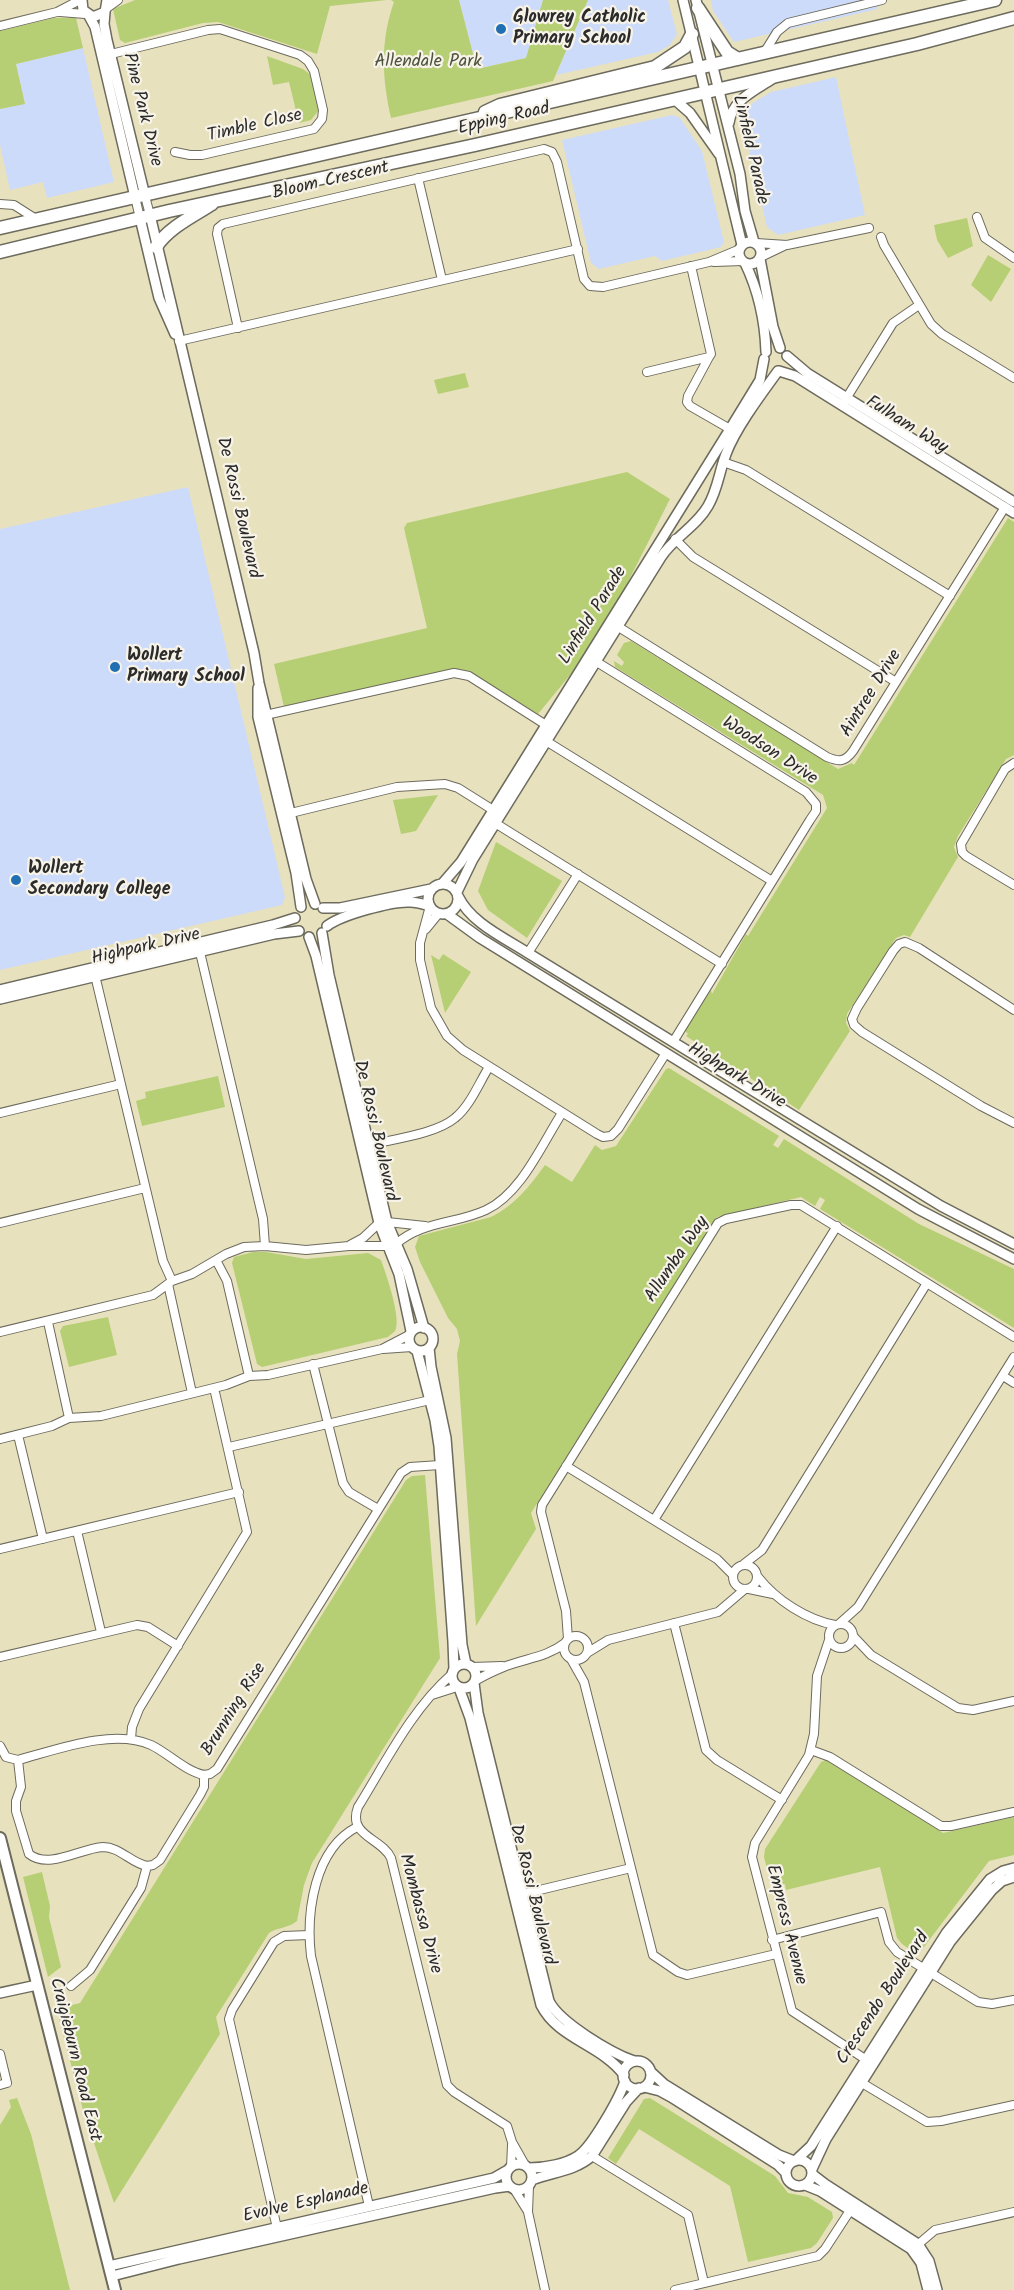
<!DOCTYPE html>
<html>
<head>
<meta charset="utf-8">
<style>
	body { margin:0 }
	canvas { display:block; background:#e8e1bd }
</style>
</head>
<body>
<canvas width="1014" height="2290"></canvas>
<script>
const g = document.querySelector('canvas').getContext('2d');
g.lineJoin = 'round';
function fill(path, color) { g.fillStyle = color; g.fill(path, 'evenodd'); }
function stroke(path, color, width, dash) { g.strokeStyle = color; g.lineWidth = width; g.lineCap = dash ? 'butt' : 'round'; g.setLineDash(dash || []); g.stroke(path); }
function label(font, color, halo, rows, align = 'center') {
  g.font = font + ' Kalam,sans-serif'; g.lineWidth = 4.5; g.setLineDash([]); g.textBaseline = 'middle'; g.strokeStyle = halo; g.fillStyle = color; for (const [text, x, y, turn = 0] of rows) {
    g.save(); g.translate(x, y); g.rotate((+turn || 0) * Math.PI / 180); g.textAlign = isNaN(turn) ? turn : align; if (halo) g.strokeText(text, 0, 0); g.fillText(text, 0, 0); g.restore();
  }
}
fill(new Path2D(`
	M459 0H543L526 58 477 69Z
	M588 0H668L677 34 670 45 658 52 556 75Z
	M711 0H876L878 9 734 42 713 11Z
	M83 48 114 182 47 198 43 182 10 190 0 145V109L25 103 16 64Z
	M836 77 865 215 778 235 767 227 741 115 743 109 771 92Z
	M672 115 680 118 702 151 724 242 721 247 662 261 655 256 599 269 591 263 562 140Z
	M188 487 285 897 282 905 0 970V529Z`), '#cddbfa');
fill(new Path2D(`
	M135 0H387L330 6 317 54 218 22 203 23 125 43 120 40 113 9Z
	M391 0H459L477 69 526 58 543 0H588L553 81 391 118C382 78 380 41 394 2Z
	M54 18H76L83 48 16 64 25 104 0 109V31Z
	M267 56 303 69 311 75 319 110 311 120 299 123 289 82 273 85Z
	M967 218 973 246 948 258 937 240 934 225Z
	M988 255 1011 269 991 302 971 285Z
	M465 373 469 387 438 394 434 380Z
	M627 472 670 499 598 641 538 714 472 673 455 669 284 707 274 664 427 628 404 528 407 523Z
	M1008 518 1014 522V755L1006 759 958 836 954 847 958 857 910 937 904 935 896 938 847 1014 846 1023 850 1031 799 1110 686 1036 688 1034 685 1031 711 990 712 994 746 934 748 936 827 808 823 795 615 667 614 661 622 666 624 662 617 655 624 643 631 641 838 769 852 763 854 765Z
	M438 795 416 831 401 834 393 800Z
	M496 842 562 881 527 938 488 910 478 891Z
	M443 954 471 972 445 1013 431 955 439 960Z
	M669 1068 779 1136 773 1145 778 1148 784 1139 919 1224 1014 1269V1328L820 1209 825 1200 820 1197 815 1206 801 1197 717 1217 531 1513 536 1529 476 1626 457 1354 460 1341 457 1329 448 1318 420 1262 415 1247 419 1236 491 1217C515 1205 529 1187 545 1165L572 1182 595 1145 602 1150 616 1146 666 1069Z
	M218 1076 225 1107 142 1126 136 1101 146 1098 145 1092Z
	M253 1252H266L306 1259 368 1253 381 1260C386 1274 402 1319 395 1331 393 1333 390 1335 388 1337L262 1367 257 1364 232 1263 234 1257Z
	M108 1317 117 1355 69 1367 60 1331 63 1326Z
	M425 1475 440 1658 312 1863 304 1885 297 1921C289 1928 278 1927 269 1933L216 2017 220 2034 114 2203 83 2110 58 2015 63 2007 80 2003 406 1480 412 1476Z
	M826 1760 943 1833 1014 1817V1855L989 1861 921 1951 915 1953 902 1944 897 1938 880 1867 786 1890 785 1884 772 1888 764 1857 765 1849 821 1762Z
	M42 1872 50 1906 49 1917 61 1967 48 1977 23 1877Z
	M17 2098 31 2134 70 2290H0V2125L11 2107 9 2100Z
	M650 2098 775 2176 788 2193 808 2197 832 2212 833 2218 817 2243 811 2248 748 2262 730 2186 639 2129 616 2164 608 2158 644 2099Z`), '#b6cf74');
const minor = new Path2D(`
	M107 8 118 0
	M60 12 85 14
	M0 26 57 12 80 0
	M764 53 777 32 788 23 882 0
	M111 54 208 30 220 29 300 55 308 61 314 71 323 110 322 119 314 129 202 155H190L175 152
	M418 178 442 280
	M145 196 150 215
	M135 197 140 218
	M0 204 14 205 36 219
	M977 217 985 238 1014 258
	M881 237 884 245 931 324 942 334 1014 378
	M756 243 787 245 869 228
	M761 257 786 245
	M714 262 743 261
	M238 328 217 234 218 228 223 224 544 149 552 152 557 162 584 279 590 286 603 287 709 262 740 249
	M179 341 578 249
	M709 357 688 396 687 402 690 406 730 429
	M647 372 709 357 711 354 691 266
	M844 402 893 323 919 305
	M723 462 746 470 950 596
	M675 539 693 557 896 682
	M617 626 827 757C839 762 845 762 853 751L1005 507
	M592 659 806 792 816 804V811L810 820 673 1042
	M261 716 454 673 469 676 546 725
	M546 741 772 881
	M1014 763 1005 769 961 844 962 852 966 856 1014 885
	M291 813 397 787 445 784 458 788 493 810
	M495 823 722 964
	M430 906 420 943V960L431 1008 447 1036 463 1050 597 1134 603 1137 611 1136 618 1129 666 1053
	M426 929 439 913
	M199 948 263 1219 265 1246
	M528 953 578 874
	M94 971 163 1261 172 1281
	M1014 1010 919 948 905 942 899 944 893 951 857 1008 852 1019 854 1025 862 1032 981 1106 1014 1123
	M0 1113 121 1084
	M369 1145C393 1139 436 1134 455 1118 470 1106 479 1083 489 1067
	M387 1222 425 1226
	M0 1223 145 1188
	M396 1244C422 1221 456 1224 486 1210 521 1194 542 1144 562 1113
	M350 1245 363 1238 379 1223
	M216 1260 227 1281 249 1376
	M168 1284 192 1393
	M48 1322 69 1418
	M0 1332 153 1295 172 1281 192 1274 226 1254 244 1247 265 1246 306 1250 349 1246H387
	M383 1349 412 1347
	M313 1364 343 1483 349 1492 378 1509
	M1003 1376 1014 1383
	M18 1435 43 1539
	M0 1439 52 1426 69 1418 101 1416 226 1385 249 1376 268 1375 382 1349 409 1335
	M229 1447 430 1400
	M566 1466 717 1559 733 1575
	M654 1520 837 1226
	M77 1531 101 1632
	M0 1549 239 1492
	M744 1564 762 1550 927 1283
	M733 1577a12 12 0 1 1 24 0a12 12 0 1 1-24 0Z
	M758 1577C776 1600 807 1620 835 1625
	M749 1589 773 1594
	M674 1623 706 1750 717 1760 782 1800
	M829 1636a12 12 0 1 1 24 0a12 12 0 1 1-24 0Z
	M839 1624 858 1607 1014 1357
	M853 1636 871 1655 958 1708 973 1710 1014 1701
	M564 1648a12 12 0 1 1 24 0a12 12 0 1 1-24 0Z
	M568 1639 566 1611 541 1512 542 1505 718 1223 726 1219 791 1205H801L1014 1337
	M829 1640 817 1676 814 1734 809 1755 755 1843 752 1857 792 2011 865 2059
	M587 1653 608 1640 718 1612 745 1589
	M0 1657 137 1625 148 1627 178 1646
	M571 1659 584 1682 653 1955 678 1972 687 1975 776 1954
	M472 1667 502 1666
	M452 1674C411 1710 386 1762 358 1807 347 1836 382 1838 391 1858L447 2085 454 2092 507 2126 512 2142 525 2165
	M475 1681C485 1675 496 1670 506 1666 528 1658 547 1657 565 1643
	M432 1695 457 1687
	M131 1739 132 1727 139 1709 247 1532 214 1388
	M0 1746 6 1757 18 1760 21 1787 16 1801V1811L29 1854C49 1870 81 1848 103 1847 120 1847 131 1863 147 1866
	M811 1750 830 1757 941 1826H951L1014 1812
	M18 1760C56 1750 113 1728 151 1745 168 1753 185 1771 204 1775
	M357 1827C314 1849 306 1913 311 1956L369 2206
	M523 1894 631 1868
	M772 1940 881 1912 889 1942 897 1952 978 2002 992 2004 1014 2000
	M71 1986 90 1970 141 1888 147 1866 153 1865 160 1860 200 1795 204 1787V1775L210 1774 217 1769 401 1473 410 1467 440 1465
	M0 2054 7 2083 0 2085
	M862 2083 927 2122 941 2121 1014 2105
	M592 2156 688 2215 704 2283
	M511 2167 512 2145
	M529 2186 528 2212 545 2290
	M514 2189 527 2210
	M277 2228 229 2019 232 2010 274 1942 284 1936 309 1935
	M915 2247 935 2230 1014 2212
	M675 2290 818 2256 825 2249 853 2206`);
const tertiary = new Path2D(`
	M82 0 83 10 93 17 105 12 107 0
	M683 0 742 245
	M696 0 740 174 745 211 754 242
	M105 12 104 24 107 40 145 196
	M89 16 95 27 135 197
	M674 99 690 113 719 154
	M729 123C732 100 754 91 772 79
	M150 215 254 653 259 683 306 879 315 904
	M140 218 159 298 175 334
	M739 253a11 11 0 1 1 22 0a11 11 0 1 1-22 0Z
	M760 259 773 327 780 348
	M745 263C758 290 765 322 766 352
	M787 356 807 373 1014 502
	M779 371 795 376 1014 513
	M258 688V717L296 873 301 907
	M428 899a15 15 0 1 1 30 0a15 15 0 1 1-30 0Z
	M442 884 461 862 730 429 760 380 764 359
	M457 892 473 859 661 557C674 537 696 527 708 506 718 489 719 472 726 454 735 429 762 393 778 371
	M458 896C471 923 503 937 528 953L941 1206 1014 1244
	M323 908H340L431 889
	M447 914 480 938 918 1209 1014 1259
	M327 926C341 915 392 901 410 902 417 902 423 904 430 906
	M322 933 329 975 387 1222 407 1269 424 1328
	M309 937 316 956 379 1223 399 1274 411 1331
	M0 990 273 925 295 918
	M0 999 274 934 299 931
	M409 1339a12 12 0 1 1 24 0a12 12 0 1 1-24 0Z
	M429 1348 431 1367 446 1438 462 1645 466 1664
	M417 1351 435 1420 439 1446 453 1642 454 1669
	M452 1676a12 12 0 1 1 24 0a12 12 0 1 1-24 0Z
	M474 1683 478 1713 549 2001C559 2022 611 2053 634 2061
	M459 1688 470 1718 541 2005C558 2039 602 2045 624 2075
	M0 1993 37 1985
	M623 2075a14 14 0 1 1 28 0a14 14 0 1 1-28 0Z
	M651 2072 664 2084 779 2155 794 2161
	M644 2087 660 2091 671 2097 778 2165 786 2173
	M786 2173a13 13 0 1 1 26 0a13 13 0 1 1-26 0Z
	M795 2161 811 2146 947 1932 990 1879 1003 1871 1014 1868
	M506 2177a13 13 0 1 1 26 0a13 13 0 1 1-26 0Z
	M529 2168C545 2168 566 2164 578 2156 592 2147 620 2097 625 2081
	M812 2169 826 2139 950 1942 992 1890 1002 1881 1014 1877
	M812 2174 825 2184 918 2244 929 2261 937 2290
	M532 2180C553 2172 575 2171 592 2156L626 2102 639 2088
	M805 2185 820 2191 911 2249 921 2263 928 2290
	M109 2266 494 2178 508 2170
	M112 2276 179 2259 495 2188 510 2186`);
const secondary = new Path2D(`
	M0 1838 115 2290`);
const primary = new Path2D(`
	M698 8 727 52 738 59
	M485 112 500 105 655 67 685 47 692 34
	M0 228 995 0
	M156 247C168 228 193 216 212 204
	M0 252 169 211 475 145 917 44 1014 18`);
stroke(minor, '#6d6b5e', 10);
stroke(tertiary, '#6d6b5e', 12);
stroke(secondary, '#6d6b5e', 14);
stroke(primary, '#6d6b5e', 15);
stroke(minor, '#fff', 8);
stroke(tertiary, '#fff', 9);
stroke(secondary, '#fff', 10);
stroke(primary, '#fff', 12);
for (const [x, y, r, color] of [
	[501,29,6,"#1f6fb2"],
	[115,667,6,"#1f6fb2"],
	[16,880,6,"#1f6fb2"]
]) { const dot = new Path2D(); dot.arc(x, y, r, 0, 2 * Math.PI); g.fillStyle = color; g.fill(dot); stroke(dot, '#f7f3e8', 2); }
label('bold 18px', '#2b2b2b', '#f7f3e8', [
	["Glowrey Catholic",513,19],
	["Primary School",513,40],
	["Wollert",127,657],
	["Primary School",127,678],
	["Wollert",28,870],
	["Secondary College",28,891]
], 'left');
label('18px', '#4e543d', '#f7f3e8', [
	["Allendale Park",428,63]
]);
label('18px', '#2b2b2b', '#f7f3e8', [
	["Pine Park Drive",141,110,76],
	["Epping Road",504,120,-13],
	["Timble Close",255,127,-13],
	["Linfield Parade",749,150,77],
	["Bloom Crescent",331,182,-13],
	["Fulham Way",906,426,32],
	["De Rossi Boulevard",237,508,77],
	["Linfield Parade",594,616,-58],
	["Aintree Drive",872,694,-58],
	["Woodson Drive",769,752,33],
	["Highpark Drive",146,948,-13],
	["Highpark Drive",736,1077,31],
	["De Rossi Boulevard",374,1131,77],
	["Allumba Way",678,1260,-56],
	["Brunning Rise",235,1710,-58],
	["De Rossi Boulevard",531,1895,76],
	["Mombassa Drive",419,1914,75],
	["Empress Avenue",785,1925,76],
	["Crescendo Boulevard",884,1999,-57],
	["Craigieburn Road East",74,2060,76],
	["Evolve Esplanade",306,2204,-13]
]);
</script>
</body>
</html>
